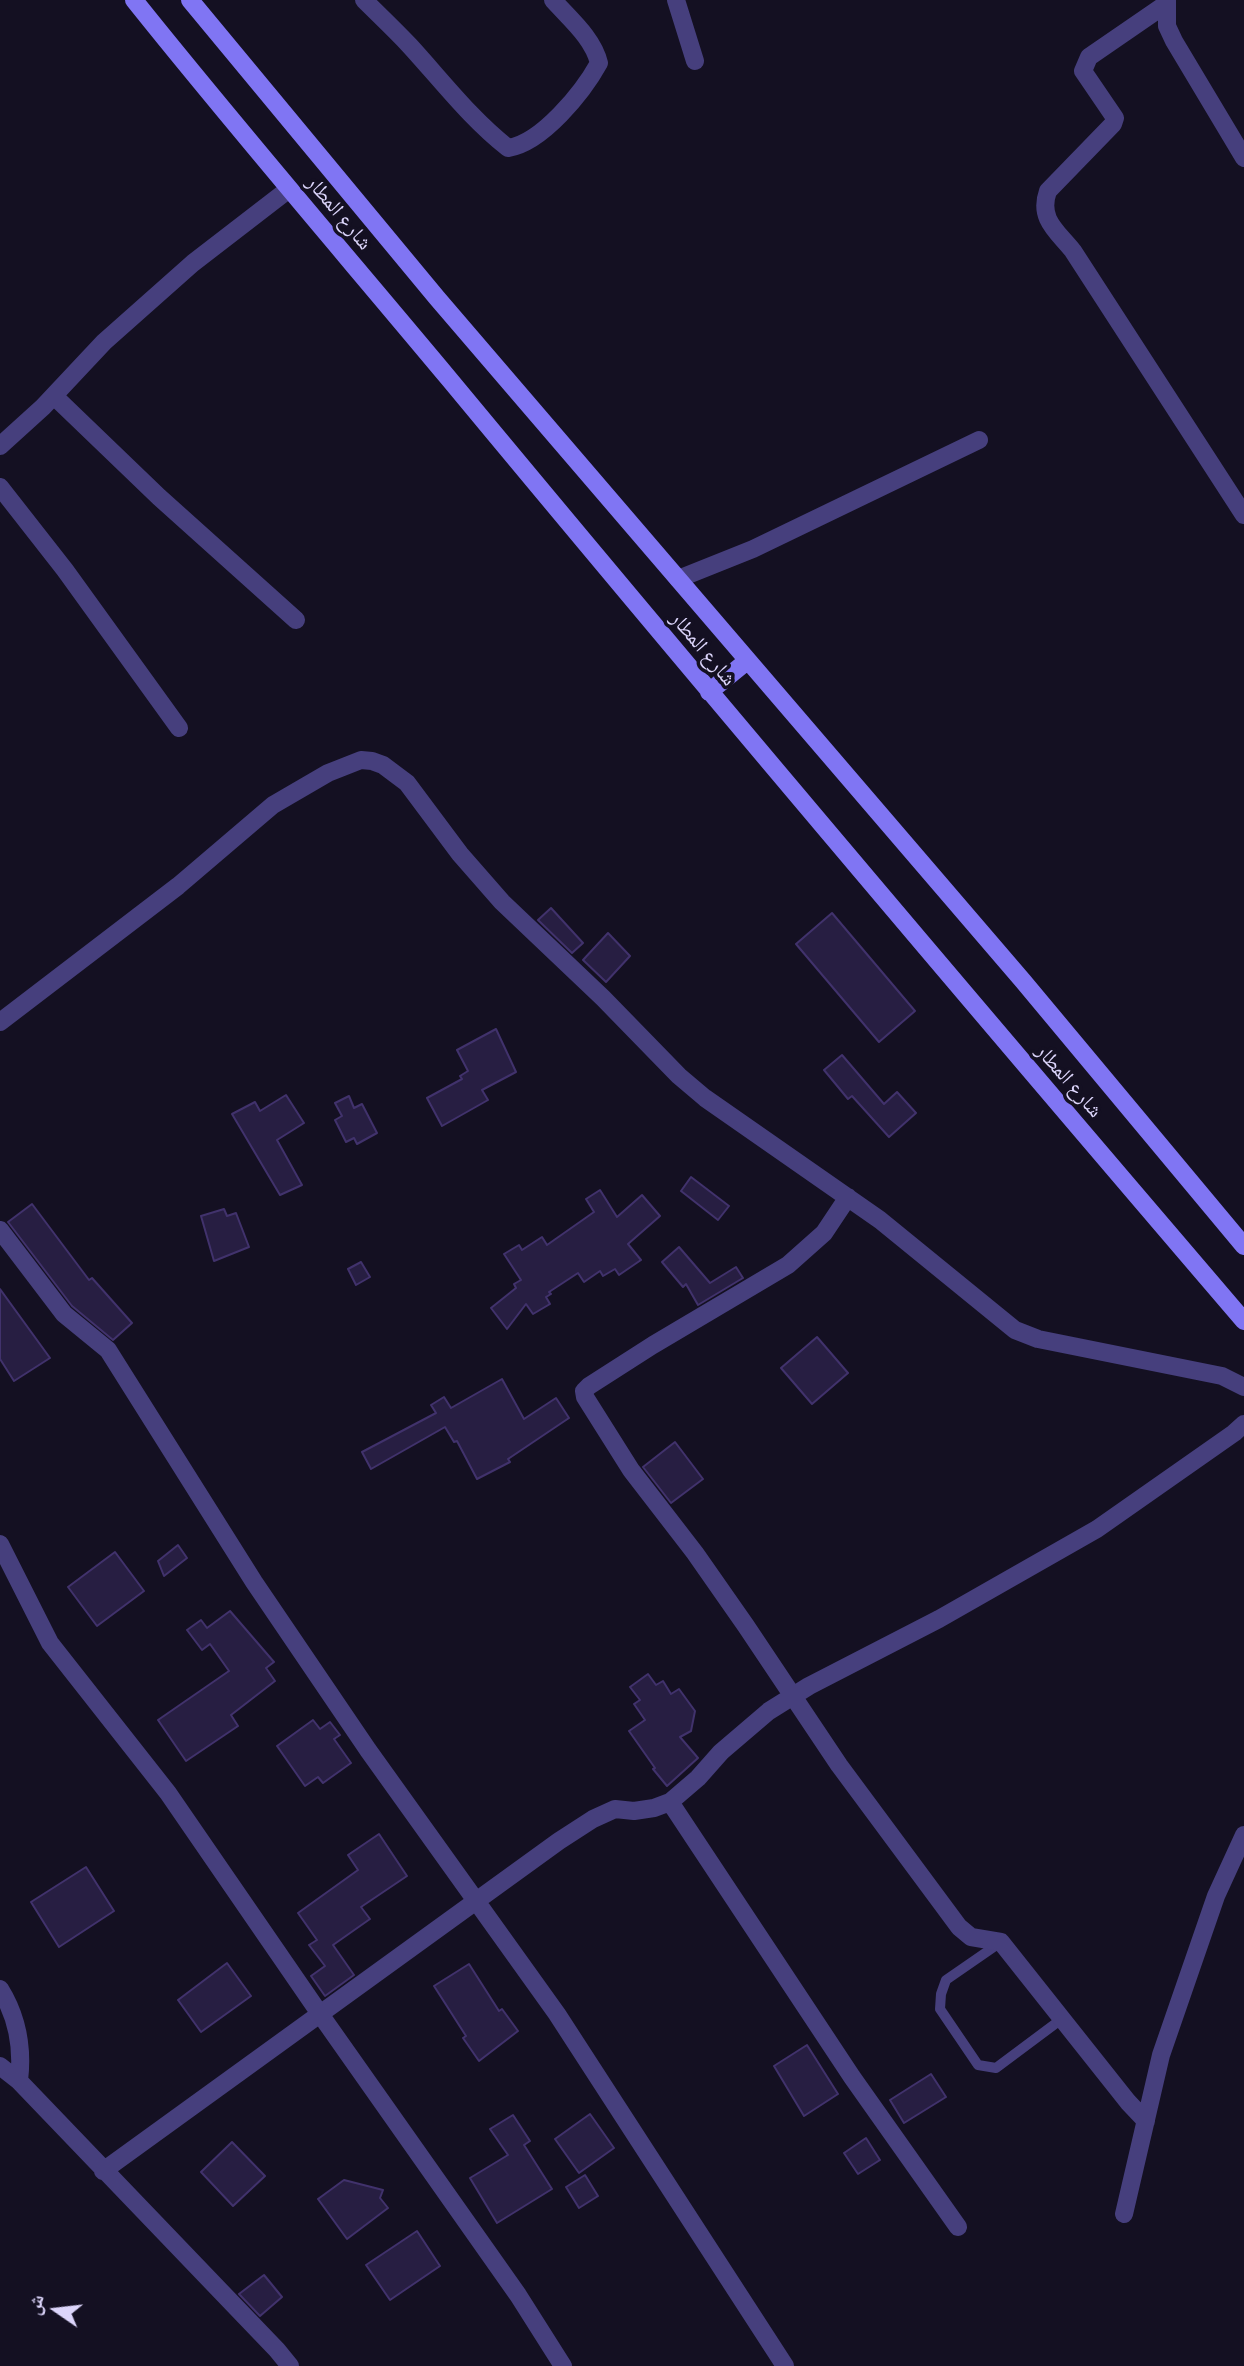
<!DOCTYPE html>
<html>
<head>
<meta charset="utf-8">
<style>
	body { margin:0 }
	#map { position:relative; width:1244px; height:2366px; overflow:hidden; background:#141022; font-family:Cabin,"Noto Naskh Arabic",sans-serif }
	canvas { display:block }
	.north { position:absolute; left:21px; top:2275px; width:70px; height:70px; -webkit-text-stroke:5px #141022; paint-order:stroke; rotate:284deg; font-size:19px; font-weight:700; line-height:28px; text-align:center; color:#dcd5fb }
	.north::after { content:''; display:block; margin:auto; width:24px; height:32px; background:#dcd5fb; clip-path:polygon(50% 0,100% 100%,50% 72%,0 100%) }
</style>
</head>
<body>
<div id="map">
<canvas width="1244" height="2366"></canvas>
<div class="north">ش</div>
</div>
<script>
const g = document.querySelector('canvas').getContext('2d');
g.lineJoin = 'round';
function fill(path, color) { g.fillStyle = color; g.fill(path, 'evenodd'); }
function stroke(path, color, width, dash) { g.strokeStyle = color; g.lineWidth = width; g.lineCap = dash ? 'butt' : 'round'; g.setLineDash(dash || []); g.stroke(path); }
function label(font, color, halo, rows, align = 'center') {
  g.font = font + ' Cabin,"Noto Naskh Arabic",sans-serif'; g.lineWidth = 7; g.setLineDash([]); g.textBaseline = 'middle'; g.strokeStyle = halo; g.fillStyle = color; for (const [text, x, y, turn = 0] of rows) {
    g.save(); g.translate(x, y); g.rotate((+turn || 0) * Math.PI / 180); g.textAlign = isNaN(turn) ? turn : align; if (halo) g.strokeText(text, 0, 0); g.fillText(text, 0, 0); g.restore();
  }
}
const building = new Path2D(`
	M551 908 583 943 572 953 538 920Z
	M832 913 915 1011 879 1042 796 944Z
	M608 933 630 956 606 982 583 960Z
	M496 1029 516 1072 482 1090 488 1100 442 1126 427 1098 462 1079 460 1076 468 1071 457 1050Z
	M842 1055 884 1104 897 1092 916 1113 889 1137 852 1096 848 1099 824 1070Z
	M286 1095 304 1123 277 1140 302 1185 280 1195 232 1114 255 1102 260 1111Z
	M349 1096 354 1108 362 1104 377 1133 357 1144 354 1138 346 1142 335 1120 342 1116 335 1103Z
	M691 1177 729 1206 718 1220 681 1191Z
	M600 1190 617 1217 642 1195 660 1216 628 1244 641 1260 619 1275 615 1269 603 1276 600 1271 584 1282 578 1273 549 1292 551 1294 546 1297 550 1304 533 1314 526 1304 507 1329 491 1308 516 1288 514 1284 521 1280 504 1254 519 1245 522 1250 542 1237 547 1245 594 1212 586 1199Z
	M32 1204 89 1280 92 1278 132 1323 113 1340 72 1306 8 1222Z
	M224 1209 227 1216 236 1213 249 1247 214 1261 201 1216Z
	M679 1247 710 1283 736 1267 743 1278 698 1305 686 1284 683 1287 662 1262Z
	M361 1262 370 1277 356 1285 348 1269Z
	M0 1289 50 1358 14 1381 0 1359Z
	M817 1337 848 1373 812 1404 781 1368Z
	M502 1379 524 1419 556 1398 569 1418 508 1459 510 1462 477 1479 457 1441 454 1442 445 1427 371 1469 362 1452 436 1413 431 1405 444 1397 451 1408Z
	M675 1442 703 1479 671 1503 643 1467Z
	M178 1545 187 1558 164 1576 158 1561Z
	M115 1552 144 1591 97 1626 68 1587Z
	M230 1611 274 1662 266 1668 275 1681 231 1715 238 1726 186 1761 158 1720 229 1671 210 1644 202 1650 187 1630 201 1620 207 1628Z
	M648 1674 656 1685 663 1681 671 1694 679 1689 695 1711 691 1731 680 1737 698 1758 667 1786 653 1769 655 1768 629 1731 645 1720 634 1704 640 1700 630 1687Z
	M313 1720 320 1729 330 1722 340 1735 334 1739 351 1763 323 1783 318 1777 305 1786 277 1746Z
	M379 1834 407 1876 361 1907 370 1919 333 1945 354 1975 325 1996 311 1976 325 1966 309 1945 317 1940 298 1913 358 1870 348 1855Z
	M86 1867 114 1911 59 1947 31 1902Z
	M227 1963 251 1996 201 2032 178 2000Z
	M469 1964 499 2011 502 2009 518 2031 479 2061 463 2038 466 2036 434 1986Z
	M807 2045 838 2094 804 2116 774 2066Z
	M931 2074 946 2097 904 2123 890 2100Z
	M590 2114 614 2148 579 2173 555 2139Z
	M513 2115 530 2141 524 2145 552 2189 497 2223 470 2178 508 2155 490 2129Z
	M866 2138 880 2160 858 2174 844 2153Z
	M232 2142 265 2176 233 2206 201 2172Z
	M585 2175 598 2196 579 2208 566 2187Z
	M344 2180 383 2190 380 2198 388 2208 347 2239 318 2199Z
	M417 2231 440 2266 390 2300 366 2265Z
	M264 2275 282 2297 260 2316 239 2294Z`);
fill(building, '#271e42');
stroke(building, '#41326c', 2);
stroke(new Path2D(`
	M1001 1942 946 1980 941 1994 940 2009 978 2065 996 2068 1063 2018`), '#463f7d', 10);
stroke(new Path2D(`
	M364 0C379 15 395 30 410 46 442 81 471 119 508 148 542 143 583 92 599 63 593 38 570 19 553 0
	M676 0 695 61
	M1167 0V26L1174 41 1244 158
	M1166 4 1089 57 1083 71 1115 118 1113 124 1048 191C1038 219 1057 231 1073 251L1244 515
	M54 396 159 497 296 620
	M0 446 43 407 104 342 193 263 289 189
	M0 487 65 570 179 728
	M678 579 753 549 979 440
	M0 1022 178 886 273 805 328 773 361 760 372 761 383 765 407 783 460 854 502 902 603 998 679 1076 705 1098 880 1220 1015 1330 1038 1339 1222 1376 1244 1387
	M848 1197 824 1233 788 1265 653 1345 589 1386 584 1391 585 1397 631 1470 695 1553 746 1626 839 1765 959 1927 971 1937 1001 1942 1128 2102 1146 2121
	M0 1230 64 1314 108 1350 254 1582 368 1750 557 2014 785 2366
	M0 1544 50 1643 168 1793 320 2014 518 2295 563 2366
	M670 1802 852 2077 958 2227
	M0 1989C18 2018 23 2048 19 2081
	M0 2066 19 2081 277 2350 290 2366
	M103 2171 559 1841 593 1819 615 1809 634 1811 654 1808 670 1802 698 1778 721 1752 769 1711 809 1686 939 1619 1097 1529 1234 1433 1244 1424
	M1124 2214 1161 2055 1216 1896 1244 1835`), '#463f7d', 18);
stroke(new Path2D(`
	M134 0C237 129 344 253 450 380 712 696 977 1009 1244 1321
	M190 0 437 298 1023 981 1244 1246
	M709 692 747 661`), '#8075f3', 18);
label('21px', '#dcd5fb', '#141022', [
	["شارع المطار",339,213,50],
	["شارع المطار",703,649,50],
	["شارع المطار",1069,1081,49]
]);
</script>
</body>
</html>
